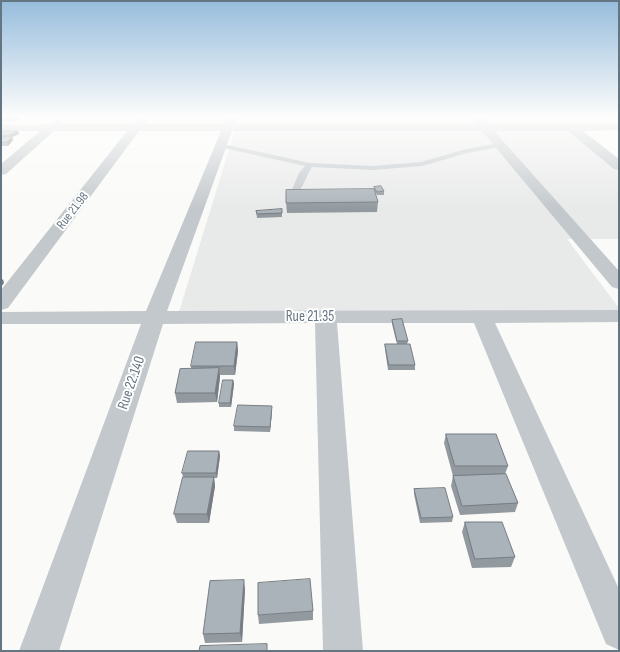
<!DOCTYPE html>
<html>
<head>
<meta charset="utf-8">
<style>
	body { margin:0 }
	#map { position:relative; width:620px; height:652px; overflow:hidden; background:#fafaf8; font-family:"Sofia Sans Condensed",sans-serif }
	canvas { display:block }
	.frame { position:absolute; inset:0; border:2px solid #657683; pointer-events:none }
</style>
</head>
<body>
<div id="map">
<canvas width="620" height="652"></canvas>
<div class="frame"></div>
</div>
<script>
const g = document.querySelector('canvas').getContext('2d');
g.lineJoin = 'round';
function fill(path, color) { g.fillStyle = color; g.fill(path, 'evenodd'); }
function stroke(path, color, width, dash) { g.strokeStyle = color; g.lineWidth = width; g.lineCap = dash ? 'butt' : 'round'; g.setLineDash(dash || []); g.stroke(path); }
function label(font, color, halo, rows, align = 'center') {
  g.font = font + ' "Sofia Sans Condensed",sans-serif'; g.lineWidth = 4; g.setLineDash([]); g.textBaseline = 'middle'; g.strokeStyle = halo; g.fillStyle = color; for (const [text, x, y, turn = 0] of rows) {
    g.save(); g.translate(x, y); g.rotate((+turn || 0) * Math.PI / 180); g.textAlign = isNaN(turn) ? turn : align; if (halo) g.strokeText(text, 0, 0); g.fillText(text, 0, 0); g.restore();
  }
}
fill(new Path2D(`
	M239 117H619V125H566L619 170V239H567L619 308V311L178 315Z`), '#e8e9e9');
fill(new Path2D(`
	M219 143 310 163 373 166 421 162 466 149 500 143 504 145 500 147 467 153 422 166 373 170 312 167C307 174 301 193 295 195L291 192 299 173 305 166 219 147Z`), '#c3c8cc');
fill(new Path2D(`
	M139 117 146 118 148 120 144 124H224L226 117H237L235 124H476L473 120 476 117 483 118 488 124H619V130L583 131 619 159V170L614 169 568 131H494L619 271V289L612 287 482 131H232L167 311 619 310V322L495 323 619 589V650L606 644 474 323H337L363 651H323L315 323 163 324 59 651H19L141 324H1V312L146 311 221 131H139L8 308 1 310V290L127 131H54L6 174 1 175V164L40 131H1V125L48 124 57 120 61 121 63 123 62 124H133Z`), '#c3c8cc');
fill(new Path2D(`
	M4 117H21V118L17 121H3L2 118Z
	M18 131 19 134 12 137 13 140 8 146H1V133Z
	M374 187 384 191V195H377L375 192 378 202 377 212 287 213 286 203 374 189Z
	M256 211 282 213V217L257 218Z
	M392 320 408 341 407 344 415 365V370H388L385 349V344H397L392 324Z
	M237 342 238 351 235 375H220V377L217 402 177 403 175 393 191 369V366Z
	M233 380 234 384 231 407H219V403Z
	M272 411 270 432 234 431V426Z
	M446 434 508 466 505 474 518 503 515 512 460 515 451 486 453 476 474 475 453 476 444 443Z
	M219 451 220 456 217 478H214L215 486 209 523H177L174 514 183 477 182 473Z
	M414 489 453 517 452 522 420 523 414 494Z
	M465 522 515 557 511 567 472 568 462 532Z
	M245 589 242 642 205 643 203 634Z
	M313 611V620L259 624 258 615Z`), '#929a9f');
fill(new Path2D(`
	M17 117H21V118L17 121 16 118Z
	M18 131 19 134 12 137 13 140 8 146 7 142 10 138 9 135Z
	M3 279 4 283 1 287V281Z
	M237 342 238 351 235 375 234 366Z
	M219 368 220 377 217 402 215 393Z
	M233 380 234 384 231 407 230 403Z
	M272 406V411L270 432V427Z
	M219 451 220 456 217 478 216 473Z
	M214 477 215 486 209 523 207 514Z
	M244 580 245 589 242 642 240 633Z`), '#777d82');
const building = new Path2D(`
	M4 117H17L16 118H2Z
	M3 131H18L9 135 1 136V133Z
	M1 137H12L7 142 1 143Z
	M381 186 384 191 377 192 374 187Z
	M374 189 378 202 286 203V190Z
	M282 209V213L257 214 256 211Z
	M402 319 408 341H397L392 320Z
	M196 342H237L234 366H191Z
	M385 344H410L415 365H389Z
	M219 368 215 393H175L180 369Z
	M223 380H233L230 403H219Z
	M238 405 272 406 270 427 234 426Z
	M446 434H496L508 466H455Z
	M188 451H219L216 473H182Z
	M506 474 518 503 462 506 453 476Z
	M183 477H214L207 514H174Z
	M445 488 453 517 421 518 414 489Z
	M465 522H502L515 557 475 559Z
	M310 579 313 611 258 615V583Z
	M244 580 240 633 203 634 210 581Z
	M267 644V651H199L200 646Z`);
fill(building, '#aab3b9');
stroke(building, '#777d82', 1);
const sky = g.createLinearGradient(0, 0, 0, 209);
sky.addColorStop(0, '#96bcdc');
sky.addColorStop(0.56, '#fdfdfc');
sky.addColorStop(1, '#fdfdfc00');
g.fillStyle = sky;
g.fillRect(0, 0, 620, 209);
label('13px', '#657683', '#fff', [
	["Rue 21.98",73,211,-52]
]);
label('15px', '#657683', '#fff', [
	["Rue 21.35",310,317],
	["Rue 22.140",132,383,-71]
]);
</script>
</body>
</html>
